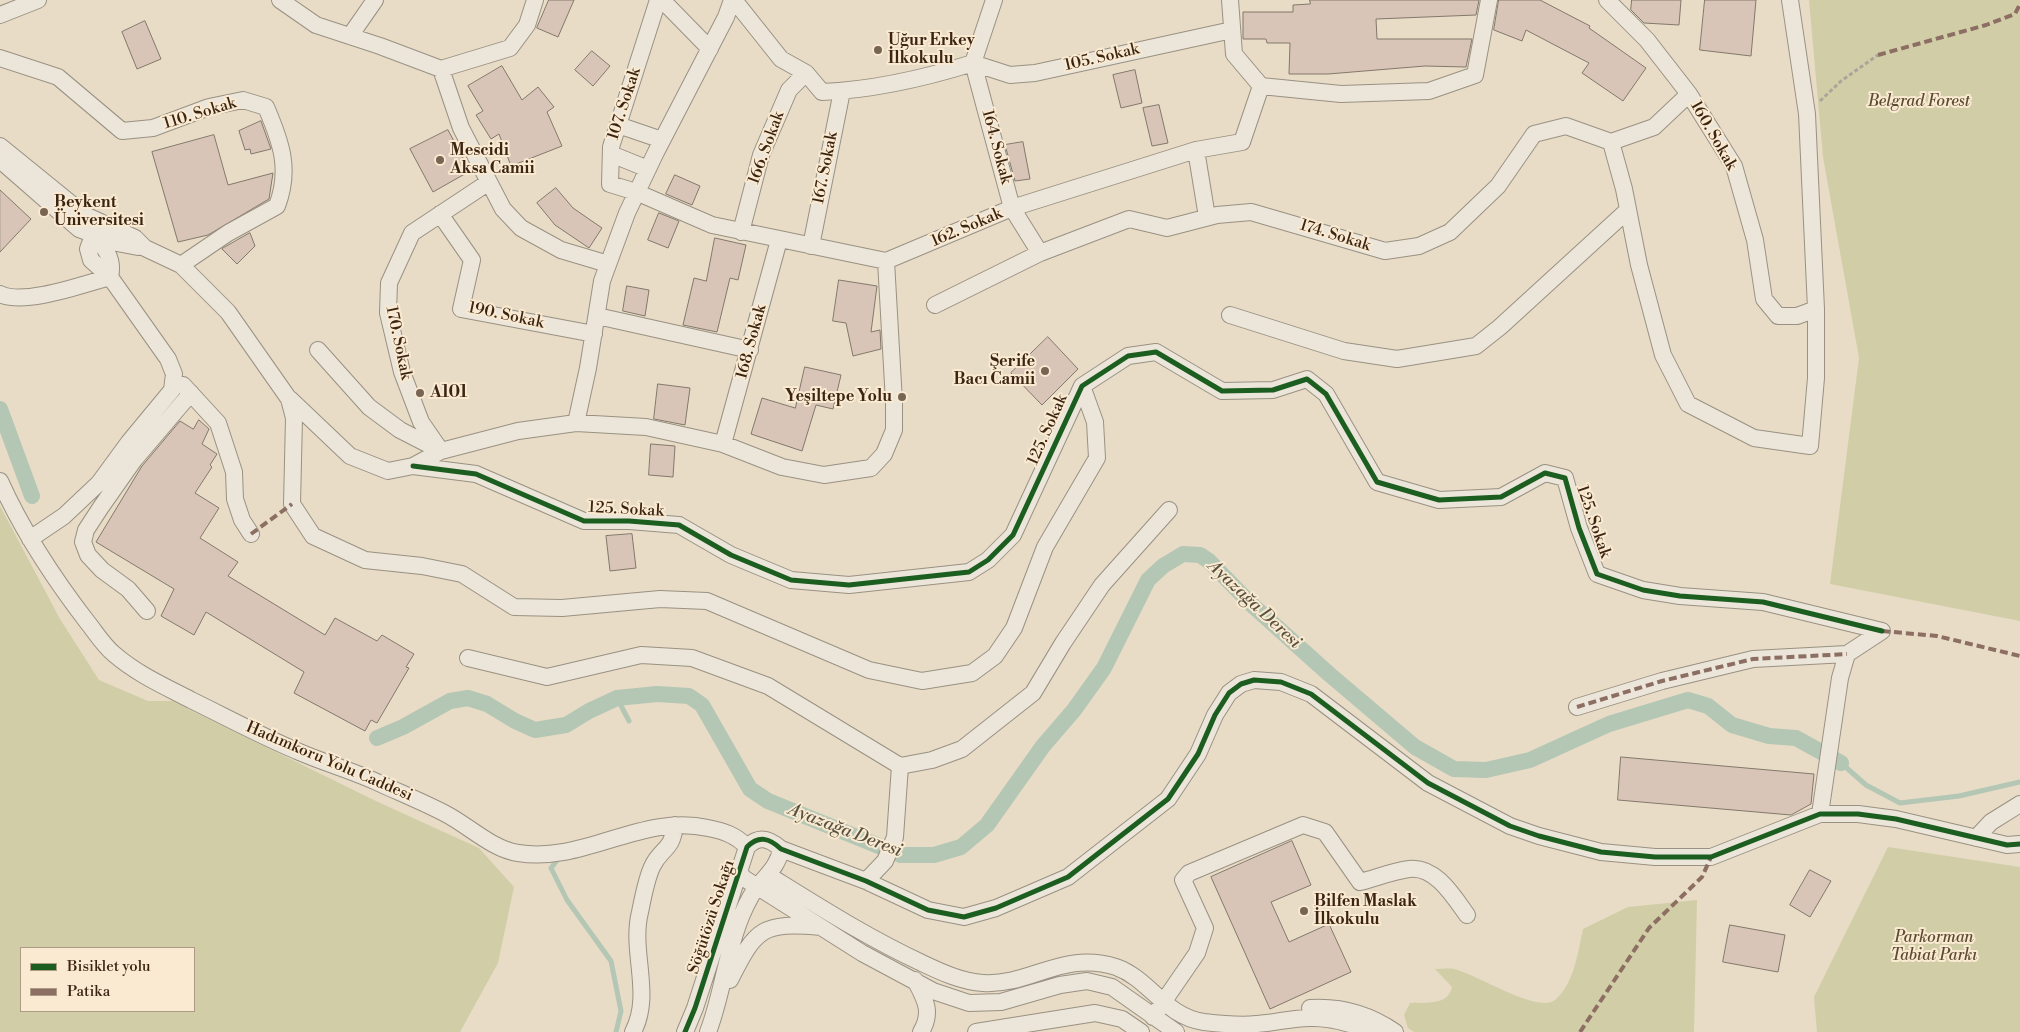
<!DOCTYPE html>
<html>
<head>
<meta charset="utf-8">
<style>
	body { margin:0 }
	#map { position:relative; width:2020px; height:1032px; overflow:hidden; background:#e8dcc6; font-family:"Libre Bodoni",serif }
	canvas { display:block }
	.legend { position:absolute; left:20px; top:947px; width:175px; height:65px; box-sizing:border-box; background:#f9ead1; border:1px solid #ad9b85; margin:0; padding:6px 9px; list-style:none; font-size:15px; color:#3c2413 }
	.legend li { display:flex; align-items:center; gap:10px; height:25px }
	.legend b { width:25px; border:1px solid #ad9b85 }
</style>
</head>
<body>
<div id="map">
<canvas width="2020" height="1032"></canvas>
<ul class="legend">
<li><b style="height:6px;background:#1b5e20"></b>Bisiklet yolu</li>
<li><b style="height:6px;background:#8d6e63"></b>Patika</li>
</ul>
</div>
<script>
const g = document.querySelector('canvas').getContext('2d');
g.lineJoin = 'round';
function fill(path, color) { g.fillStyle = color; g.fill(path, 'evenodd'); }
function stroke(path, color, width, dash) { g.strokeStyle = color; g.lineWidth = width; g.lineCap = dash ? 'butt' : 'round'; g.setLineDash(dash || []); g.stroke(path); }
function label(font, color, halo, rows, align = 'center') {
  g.font = font + ' "Libre Bodoni",serif'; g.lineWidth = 4; g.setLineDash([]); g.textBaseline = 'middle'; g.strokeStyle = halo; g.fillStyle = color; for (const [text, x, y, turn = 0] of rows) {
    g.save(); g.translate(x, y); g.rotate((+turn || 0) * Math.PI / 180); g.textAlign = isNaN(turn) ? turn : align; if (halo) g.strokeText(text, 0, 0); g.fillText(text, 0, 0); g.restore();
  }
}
fill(new Path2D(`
	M1809 0H2020V621L1830 584 1859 358 1823 157Z
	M0 506 60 619 99 680 148 701H172L378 802 479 848 514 887 498 963 460 1032H0ZM21 948H194V1011H21Z
	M1888 847 2020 867V1032H1817L1814 997Z
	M1697 900 1694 1032H1414L1408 1028 1404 1015 1410 1003C1426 1002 1448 1006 1452 987L1435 969C1441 969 1448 968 1454 969 1476 974 1538 1014 1555 1000 1574 984 1578 952 1583 929L1628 907Z`), '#d1cda7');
stroke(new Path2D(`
	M617 698 629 721
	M1841 763 1866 785 1900 803 1959 796 2020 782
	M559 858 551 868 567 900 611 961 621 1011 616 1032`), '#b4c6b4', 5);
stroke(new Path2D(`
	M0 409 32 496
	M377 738 403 727 450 701 468 698 487 704 515 721 535 730 566 725 589 711 617 698 657 694 689 696 702 705 750 789 768 801 901 855H934L961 847 987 825 1043 746 1074 710 1104 668 1148 580 1163 566 1183 554 1200 555 1209 561 1251 604 1329 674 1415 747 1454 769 1486 770 1530 760 1609 724 1688 700 1708 706 1732 725 1769 736 1796 738 1841 763`), '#b4c6b4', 16);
const building = new Path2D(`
	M549 0H574L558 37 537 28Z
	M1310 0H1479L1476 15 1376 19 1377 39H1472L1466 67 1425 66 1328 74H1289L1290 43H1267L1266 39H1243V12H1293V5L1310 4Z
	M1499 0H1540L1590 26 1589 28 1646 68 1623 101 1582 73 1589 63 1526 30 1522 41 1494 30Z
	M1632 0H1681L1679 25 1644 23 1631 10Z
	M1705 0H1756L1751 56 1700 50Z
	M145 21 161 59 137 69 122 32Z
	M592 51 610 66 593 86 575 70Z
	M502 66 522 100 538 87 554 107 547 112 562 146 511 166 499 134 491 139 476 115 483 111 468 86Z
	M1135 70 1142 103 1121 108 1113 75Z
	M1159 105 1168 143 1152 146 1143 108Z
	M261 121 271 149 251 154 250 149 245 150 239 131Z
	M448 130 470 171 433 192 410 149Z
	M214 135 228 185 273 173 269 199 208 235 178 242 152 152Z
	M1023 142 1030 179 1015 181 1005 145Z
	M675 175 700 186 692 205 666 194Z
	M556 188 573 208 602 228 589 248 555 225 537 203Z
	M0 190 31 219 0 252Z
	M659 213 679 221 668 248 648 240Z
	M250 233 255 246 237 264 222 249Z
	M715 238 746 245 738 280 730 278 717 332 683 325 694 278 706 281Z
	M839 280 877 286 871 332 880 330 881 349 853 356 846 323 833 321Z
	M627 286 649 290 645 316 623 311Z
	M1048 337 1078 369 1042 405 1011 373Z
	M805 367 841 375 833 409 816 405 802 451 751 434 762 398 795 408Z
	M658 384 690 388 685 425 654 419Z
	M199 420 209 429 202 444 217 454 210 465 212 467 195 493 219 508 200 538 238 562 228 576 325 635 335 618 377 641 382 635 414 654 406 667 409 668 377 723 371 720 365 731 294 693 304 672 206 612 194 635 161 616 174 589 96 542 142 466 180 421 193 429Z
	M651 444 675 446 673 477 649 475Z
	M632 534 636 568 610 571 606 536Z
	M1621 757 1814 774 1811 804 1791 815 1618 800Z
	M1292 841 1311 885 1271 902 1289 942 1329 924 1351 972 1270 1009 1211 877Z
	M1810 870 1831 881 1810 917 1790 905Z
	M1730 925 1785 935 1778 972 1723 962Z`);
fill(building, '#d9c5b7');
stroke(building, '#82786b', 1);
const minor = new Path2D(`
	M280 0 316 25 380 46 441 69 461 128 503 209 521 228 561 250 608 264
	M658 0 611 147 610 184 636 192 712 225 886 261 1012 208 1196 150 1242 142 1261 86
	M662 0 710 49
	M734 0 781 59 806 73 822 92C873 90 925 78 973 63L994 0
	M1230 0 1234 54 1261 86 1341 94 1429 91 1475 75 1489 0
	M1607 0 1647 40 1689 94 1734 166 1755 240 1764 299 1778 316H1797L1816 309
	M0 15 38 0
	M350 36 375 0
	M0 58 58 77 122 131 153 128 209 107 243 100 266 107C281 142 291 169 277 206L228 233 181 265
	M973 63 1010 75 1035 73 1232 30
	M973 63 1012 208 1040 253
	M441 69 510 48 527 25 535 0
	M618 125 662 140
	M1611 142 1624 189 1639 265 1663 355 1688 404 1754 438 1810 446 1816 378V309L1807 114 1790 0
	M0 146 85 215 135 238 145 248 181 265 228 312 289 399 294 418 292 504 313 536 365 560 422 566 462 574 514 607 562 608 660 599 707 601 869 670 922 681 972 673 995 656 1014 628 1045 547 1097 458 1095 422 1082 386
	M1196 150 1207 217
	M611 154 648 169
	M0 160 79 229 117 243 138 247
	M440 214 472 260 461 309 594 334
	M741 232 761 155 789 90 806 73
	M93 237C107 248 114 260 110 277
	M811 246 842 91
	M0 294C24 306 84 284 110 277
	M935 305 1040 253 1129 219 1167 228 1217 215 1251 212 1385 251 1419 246 1450 232 1498 186 1534 134 1566 126 1611 142 1654 127 1689 94
	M1230 315 1344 351 1397 359 1476 346 1500 327 1628 210
	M597 316 750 350
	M318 350 369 407 400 430 439 450
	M183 385 218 423 234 472 235 499 242 520 251 534
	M290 399 350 456 388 471 413 466 441 451 518 431 576 423 646 427 723 444 782 467 824 475 871 468 884 454 894 430V402L886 261
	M576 423 588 368 602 281 627 213 656 152 726 17 732 0
	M723 444 779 240
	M441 451 421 422 402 372 388 313 389 283 412 233 489 182
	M413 466 476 474 584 521H629L679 525 731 555 791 580 849 585 969 572 988 560 1013 535 1082 386 1128 356 1156 352 1222 391 1273 390 1307 379 1326 394 1377 482 1439 500 1501 497 1545 473 1565 478 1579 528 1597 574 1643 590 1680 596 1763 602 1882 631
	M0 481C23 532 54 579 88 623 96 633 104 646 114 654 137 674 164 686 191 700 226 717 261 736 297 751 324 763 354 771 381 784 403 794 425 803 446 814 469 826 492 849 518 853 583 864 642 813 708 828 723 831 736 835 747 847
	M30 539 64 516 99 483 129 442 172 390 174 374 168 359 110 277 91 260 88 249 98 222
	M147 611 128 589 102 570 88 555 83 542 86 530 101 507 134 460 191 393
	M468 658 547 677 641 655 692 658 768 686 900 766
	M1577 707 1662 681 1753 659 1847 654
	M900 766 932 760 962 749 1033 693 1063 643 1102 585 1169 510
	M1820 814 1840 678 1847 654 1882 631
	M1976 838 1991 822 2020 804
	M740 871 742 877 753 884 862 953 933 991 969 1003 1001 1002 1060 985 1087 981 1112 987 1176 1032
	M768 875C818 906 868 938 922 963 941 972 962 982 983 983 1030 986 1063 950 1116 967 1150 979 1164 1016 1204 1022 1221 1024 1240 1026 1257 1024 1276 1023 1295 1017 1313 1018 1334 1018 1353 1024 1372 1032
	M866 881 885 861 895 837 900 766
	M730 980C756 928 762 922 821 927
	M915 980C925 999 933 1012 921 1032
	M1310 1008C1342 1006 1369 1014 1395 1032
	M1153 1017 1197 953 1205 928 1183 880 1189 873 1303 825 1325 832 1360 882C1376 878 1393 871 1409 869 1435 865 1454 897 1467 915
	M633 1032C653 994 630 952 640 912 643 898 646 880 652 867 661 847 672 852 675 825
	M685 1032 695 1008 747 847C759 835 769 838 781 849L866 881 928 910 964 917 996 908 1068 877 1168 799 1198 754 1215 715 1229 693 1241 684 1254 680 1281 682 1311 694 1428 783 1510 826 1539 836 1601 852 1655 857H1711L1820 814H1858L1896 819 2007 845 2020 844
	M708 1032C725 988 727 938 751 896 761 879 778 869 781 849
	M976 1032 1095 1013 1122 1019 1141 1032`);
stroke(minor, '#9a9182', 18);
stroke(new Path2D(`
	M1820 101 1841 81 1878 55`), '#aba49a', 3, [4, 2.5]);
stroke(minor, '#ebe5da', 16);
stroke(new Path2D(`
	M1878 55 1986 25 2015 14 2020 4
	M251 534 292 504
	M1882 631 1937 636 2020 656
	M1577 707 1662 681 1753 659 1847 654
	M1580 1032 1649 928 1702 877 1711 857`), '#8d6e63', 4, [8, 4]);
stroke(new Path2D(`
	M413 466 476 474 584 521H629L679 525 731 555 791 580 849 585 969 572 988 560 1013 535 1082 386 1128 356 1156 352 1222 391 1273 390 1307 379 1326 394 1377 482 1439 500 1501 497 1545 473 1565 478 1579 528 1597 574 1643 590 1680 596 1763 602 1882 631
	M685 1032 695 1008 747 847C759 835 769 838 781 849L866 881 928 910 964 917 996 908 1068 877 1168 799 1198 754 1215 715 1229 693 1241 684 1254 680 1281 682 1311 694 1428 783 1510 826 1539 836 1601 852 1655 857H1711L1820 814H1858L1896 819 2007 845 2020 844`), '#1b5e20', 5);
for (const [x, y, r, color] of [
	[878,50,5,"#786452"],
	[440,160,5,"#786452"],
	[44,212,5,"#786452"],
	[1045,371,5,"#786452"],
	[420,393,5,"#786452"],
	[902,397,5,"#786452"],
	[1304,911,5,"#786452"]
]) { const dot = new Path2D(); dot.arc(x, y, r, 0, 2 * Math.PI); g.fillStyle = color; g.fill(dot); stroke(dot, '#f9ead1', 2); }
label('bold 16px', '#3c2413', '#f9ead1', [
	["Uğur Erkey",888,41],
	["İlkokulu",888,59],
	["Mescidi",450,151],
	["Aksa Camii",450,169],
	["Beykent",54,203],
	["Üniversitesi",54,221],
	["Şerife",1035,362,"right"],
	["Bacı Camii",1035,380,"right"],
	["A101",430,393],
	["Yeşiltepe Yolu",892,397,"right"],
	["Bilfen Maslak",1314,902],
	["İlkokulu",1314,920]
], 'left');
label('16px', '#3c2413', '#f9ead1', [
	["105. Sokak",1102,58,-13],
	["107. Sokak",625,104,-72],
	["110. Sokak",200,114,-17],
	["160. Sokak",1713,136,60],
	["164. Sokak",996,147,75],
	["166. Sokak",767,148,-70],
	["167. Sokak",826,168,-79],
	["162. Sokak",967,228,-23],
	["174. Sokak",1335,236,17],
	["190. Sokak",506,316,12],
	["168. Sokak",752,342,-75],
	["170. Sokak",398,343,78],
	["125. Sokak",1048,430,-66],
	["125. Sokak",626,510,3],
	["125. Sokak",1593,522,71],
	["Hadımkoru Yolu Caddesi",329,762,23],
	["Söğütözü Sokağı",712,917,-72]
]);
label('italic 16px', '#5c4b32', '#f9ead1', [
	["Belgrad Forest",1919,102],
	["Parkorman",1934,938],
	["Tabiat Parkı",1934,956]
]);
label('italic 18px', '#595241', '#f9ead1', [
	["Ayazağa Deresi",1254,605,43],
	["Ayazağa Deresi",845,831,21]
]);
</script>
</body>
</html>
